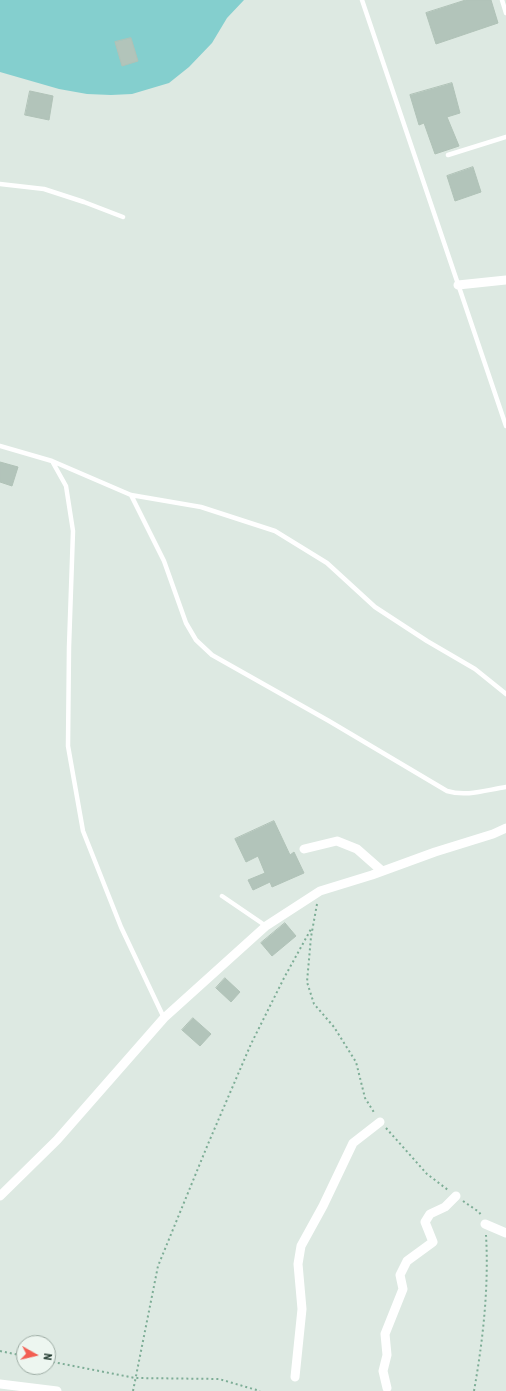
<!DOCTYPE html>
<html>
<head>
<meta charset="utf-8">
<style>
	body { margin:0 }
	#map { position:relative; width:506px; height:1391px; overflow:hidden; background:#dde9e2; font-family:"Roboto Condensed",sans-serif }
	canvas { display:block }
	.north { position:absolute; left:16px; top:1335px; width:40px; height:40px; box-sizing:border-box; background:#edf6f0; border:1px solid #9baaa2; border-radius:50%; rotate:98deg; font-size:11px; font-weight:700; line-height:16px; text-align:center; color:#1f382d }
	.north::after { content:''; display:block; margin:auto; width:14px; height:18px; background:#f25e52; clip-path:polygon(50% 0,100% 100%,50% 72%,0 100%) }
</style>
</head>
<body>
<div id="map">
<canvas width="506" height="1391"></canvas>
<div class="north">N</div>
</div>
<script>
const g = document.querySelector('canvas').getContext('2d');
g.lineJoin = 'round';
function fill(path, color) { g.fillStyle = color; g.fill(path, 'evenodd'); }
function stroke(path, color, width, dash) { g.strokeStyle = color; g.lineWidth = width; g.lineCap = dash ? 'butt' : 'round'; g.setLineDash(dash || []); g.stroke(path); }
fill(new Path2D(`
	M0 0H244L227 18 212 43 189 67 169 83 132 94 111 95 87 94 59 89 0 72Z`), '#84cfce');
const building = new Path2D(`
	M466 0H491L498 23 436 44 426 13Z
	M131 38 138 61 122 66 115 42Z
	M452 83 460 113 447 117 459 146 435 154 424 123 419 125 410 95Z
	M30 91 53 96 49 120 25 115Z
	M473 167 481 192 455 201 447 176Z
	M0 462 18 467 12 486 0 482Z
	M274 821 290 855 294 852 304 873 272 887 270 882 253 890 248 880 265 873 258 856 246 862 235 839Z
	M285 923 296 936 272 956 261 943Z
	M225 978 240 992 231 1002 216 988Z
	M193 1018 211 1034 200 1046 182 1030Z`);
fill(building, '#b2c4ba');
stroke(building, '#b0c2b7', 1);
stroke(new Path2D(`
	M317 904 311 937 307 982 314 1004 334 1027 356 1062 365 1098 375 1114
	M386 1128 427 1174 448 1190
	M463 1201 479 1212 481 1215
	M0 1351 24 1356
	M48 1361 135 1378 219 1379 260 1391
	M133 1391 158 1266 208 1144 251 1044 284 978 311 929
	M474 1391C483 1340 489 1287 486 1235`), '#7dad96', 2, [2, 3]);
stroke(new Path2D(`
	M362 0 506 426
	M502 0 506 13
	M448 155 506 137
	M0 184 44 189 84 202 123 217
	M0 446 52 461 66 486 73 531 69 647 68 746 83 831 121 927 164 1018
	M52 461 131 495 201 507 275 531 327 563 375 607 427 641 475 669 506 694
	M131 495 164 561 186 623 196 640 212 655 329 721 447 791C466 797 486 790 506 787
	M222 896 266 926`), '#fff', 4.5);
stroke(new Path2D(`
	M458 285 506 280
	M304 849 337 841 357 849 382 871
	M0 1196 57 1140 164 1018 266 926 320 891 372 875 435 852 493 834 506 828
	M485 1224 506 1233
	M295 1377 302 1309 298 1264 301 1246 323 1206 353 1143 380 1122
	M0 1384 57 1391
	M387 1388 383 1371 387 1355 385 1334 403 1289 400 1275 407 1261 433 1242 425 1222 430 1214 445 1207 456 1196`), '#fff', 9);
</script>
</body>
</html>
